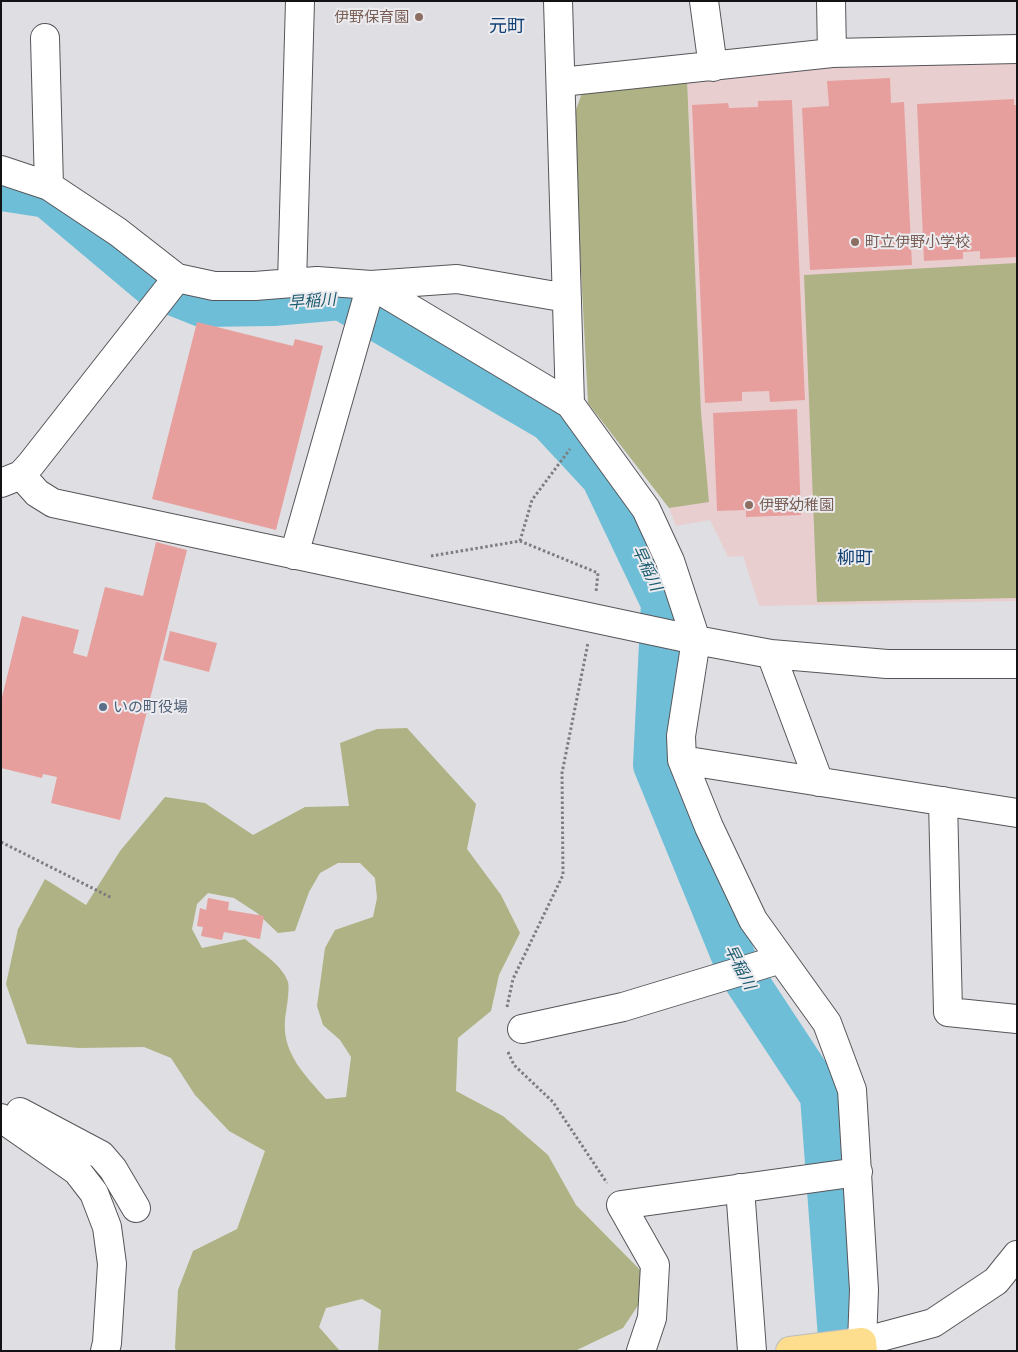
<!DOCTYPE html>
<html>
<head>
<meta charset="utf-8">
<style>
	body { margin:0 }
	#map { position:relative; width:1018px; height:1352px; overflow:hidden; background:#dfdfe3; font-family:Barlow,sans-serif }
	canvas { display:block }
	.frame { position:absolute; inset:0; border:2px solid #131315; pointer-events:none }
</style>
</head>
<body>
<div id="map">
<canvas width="1018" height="1352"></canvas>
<div class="frame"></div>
</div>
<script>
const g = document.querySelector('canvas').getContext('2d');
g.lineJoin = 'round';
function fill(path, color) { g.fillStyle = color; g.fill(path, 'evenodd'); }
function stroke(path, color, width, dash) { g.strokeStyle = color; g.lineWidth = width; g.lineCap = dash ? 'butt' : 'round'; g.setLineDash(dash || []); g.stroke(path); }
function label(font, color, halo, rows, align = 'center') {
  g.font = font + ' Barlow,"Noto Sans JP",sans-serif'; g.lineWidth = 4; g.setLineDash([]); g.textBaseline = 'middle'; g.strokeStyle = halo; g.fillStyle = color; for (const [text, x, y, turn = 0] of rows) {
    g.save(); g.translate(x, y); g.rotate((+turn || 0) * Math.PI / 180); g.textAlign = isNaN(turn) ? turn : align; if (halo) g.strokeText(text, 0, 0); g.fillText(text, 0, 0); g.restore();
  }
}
fill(new Path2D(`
	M1017 61V601L759 606 743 556 728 557 710 520 676 526 669 508 708 501 701 412 687 79 750 70Z`), '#e9ced0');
fill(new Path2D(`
	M687 79 701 412 709 502 669 508 588 403 573 118 582 93Z
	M1017 263V598L817 602 804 275Z
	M407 728 476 804 467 849 501 895 520 933 499 975 491 1011 458 1038 456 1091 503 1116 548 1155 576 1205 653 1283 623 1328 577 1350 378 1351 381 1310 362 1299 326 1308 319 1327 340 1351H176L175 1348 178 1290 193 1251 237 1229 265 1151 229 1131 195 1095 171 1058 144 1047 80 1048 27 1044 6 984 18 929 45 879 86 905 120 851 165 797 205 803 253 835 305 807 349 806 340 743 377 729ZM338 863H360L375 878 377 898 373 917 335 930 325 948 317 1006 323 1025 340 1040 351 1057 346 1097 326 1099C306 1076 282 1054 285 1020 286 1011 290 990 288 982 282 964 259 951 245 939L202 948 192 929 197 904 208 893 234 898 257 913 278 933 295 931 309 892 320 873Z`), '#aeb284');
stroke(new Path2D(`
	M1 189 47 196 154 286 202 305 273 304 341 298 550 420 603 477 663 603 655 765 739 970 822 1096 841 1351`), '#6fbed8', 44);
fill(new Path2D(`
	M890 78 891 103 904 102 912 265 810 270 802 108 829 106 827 81Z
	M1014 99V105H1017V257L980 259V251L963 252V259L924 261 917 104Z
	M792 100 805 400 770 402 769 391 742 392V401L705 403 692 105 728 103 729 108 758 107V101Z
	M197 322 293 346 295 339 323 346 276 530 152 499Z
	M797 409 801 515 746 517V510L717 511 713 413Z
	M156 542 187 550 120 820 51 803 57 777 43 774 42 778 1 768V701L22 616 79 630 73 653 87 657 105 587 143 596Z
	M170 631 217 643 209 672 163 660Z
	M208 898 229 902 228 910 264 916 260 939 224 932 222 940 201 936 203 927 197 926 200 908 206 910Z`), '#e79f9d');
const minor = new Path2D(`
	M558 1 570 404
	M704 1 713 67
	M831 1 832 53
	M45 38 49 186
	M561 82 832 53 1017 49
	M1 170 49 186 118 232 177 278 214 286H255L317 281 371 285 457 279 567 298
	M292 283 300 1
	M371 285 570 404 646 509 670 561 696 640 681 736 682 760 709 827 753 920 827 1023 852 1090 864 1290 862 1342 933 1323 996 1281 1017 1255
	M21 475 37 493 53 503 696 640 771 654 819 782
	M1 483 21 475 31 464 177 278
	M294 555 371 285
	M771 654 887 664H1017
	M682 760 1017 813
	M943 801 948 1012 1017 1019
	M522 1029 623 1007 781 959
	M20 1112 101 1155 113 1169 136 1208
	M1 1118 77 1171 94 1193 107 1227 112 1264 107 1343 105 1351
	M740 1188 752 1351
	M641 1351 652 1318 655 1265 621 1205 858 1172`);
const major = new Path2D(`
	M790 1351 862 1342 863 1351`);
stroke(minor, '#56565a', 30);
stroke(major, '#bdbdbd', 30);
stroke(new Path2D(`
	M520 541 532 500 570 449
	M431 556 520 541 598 573 596 592
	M1 842 112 898
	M507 1007 513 979 563 875 562 773 588 643
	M508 1052 514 1065 553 1102 607 1183`), '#7d7d80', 3, [2.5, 2.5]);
stroke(minor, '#fff', 28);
stroke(major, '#fddd8e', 28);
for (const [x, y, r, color] of [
	[419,17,5,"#8d6e63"],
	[855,242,5,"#8d6e63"],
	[749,505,5,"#8d6e63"],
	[103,707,5,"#5c6f8a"]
]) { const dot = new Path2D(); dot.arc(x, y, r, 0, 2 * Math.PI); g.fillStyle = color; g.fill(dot); stroke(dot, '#ececf0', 2); }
label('15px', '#785e54', '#ececf0', [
	["伊野保育園",409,17,"right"],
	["町立伊野小学校",865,242],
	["伊野幼稚園",759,505]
], 'left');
label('15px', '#4e5e75', '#ececf0', [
	["いの町役場",113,707]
], 'left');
label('italic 16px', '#1c5c6f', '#ececf0', [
	["早稲川",312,301,-4],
	["早稲川",647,568,65],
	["早稲川",740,967,63]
]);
label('18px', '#114073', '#ececf0', [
	["元町",507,26],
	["柳町",855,558]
]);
</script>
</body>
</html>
